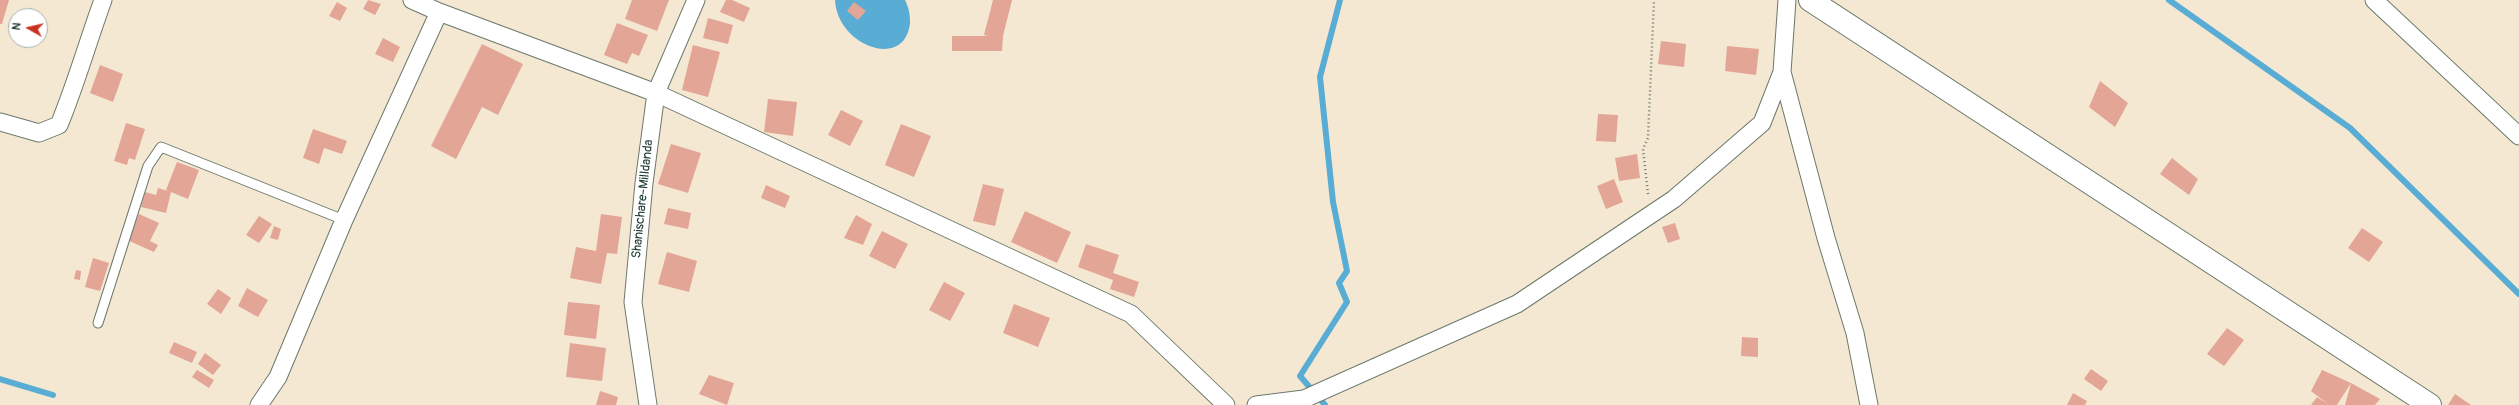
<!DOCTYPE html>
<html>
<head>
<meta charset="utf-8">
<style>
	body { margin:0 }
	#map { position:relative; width:2519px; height:405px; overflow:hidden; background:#f5e8d2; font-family:Pangolin,sans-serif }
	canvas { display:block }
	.north { position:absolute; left:8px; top:8px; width:40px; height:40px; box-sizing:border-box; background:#fff; border:1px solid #a5b1ae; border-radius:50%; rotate:278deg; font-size:11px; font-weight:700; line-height:16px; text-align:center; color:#1f3d34 }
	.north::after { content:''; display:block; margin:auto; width:14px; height:18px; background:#c8321e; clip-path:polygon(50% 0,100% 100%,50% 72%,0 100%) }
</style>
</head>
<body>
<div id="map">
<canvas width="2519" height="405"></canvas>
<div class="north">N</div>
</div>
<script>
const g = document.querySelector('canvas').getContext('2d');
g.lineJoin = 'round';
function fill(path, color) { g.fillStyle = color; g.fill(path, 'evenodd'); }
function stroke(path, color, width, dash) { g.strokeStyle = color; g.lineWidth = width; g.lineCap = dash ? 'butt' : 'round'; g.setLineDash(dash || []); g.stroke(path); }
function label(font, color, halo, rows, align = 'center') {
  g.font = font + ' Pangolin,sans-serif'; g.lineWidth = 3.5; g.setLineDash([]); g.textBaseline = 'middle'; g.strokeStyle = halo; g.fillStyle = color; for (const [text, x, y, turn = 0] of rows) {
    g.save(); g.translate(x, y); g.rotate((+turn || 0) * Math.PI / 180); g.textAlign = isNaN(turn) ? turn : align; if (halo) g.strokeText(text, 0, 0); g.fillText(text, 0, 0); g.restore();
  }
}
fill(new Path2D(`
	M835 0H905C909 8 910 14 910 23 905 71 837 46 835 0Z`), '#59add5');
stroke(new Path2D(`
	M2169 0 2350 128 2519 294
	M0 379 53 395
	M1325 405 1300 376 1347 302 1339 283 1347 271 1333 202 1320 77 1340 0`), '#59add5', 6);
fill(new Path2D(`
	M0 0H9L2 24H0Z
	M368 0 381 4 375 15 363 9Z
	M632 0H669L657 31 625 19Z
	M726 0H732L750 8 744 22 720 12Z
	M993 0H1012L1003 36 1002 51H952V36H988L984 35Z
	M337 2 347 8 340 21 329 16Z
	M854 2 866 11 858 20 847 11Z
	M708 18 733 25 728 44 703 38Z
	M617 23 648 35 639 56 632 53 627 64 604 55Z
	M383 38 400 47 393 62 375 54Z
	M1661 41 1686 44 1684 67 1658 64Z
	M482 44 523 64 498 115 482 107 456 159 431 146Z
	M693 45 720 52 708 97 682 90Z
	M1727 46 1759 49 1756 75 1725 71Z
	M100 65 123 74 113 102 90 93Z
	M2100 81 2128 103 2115 127 2089 107Z
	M768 99 797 102 793 136 764 132Z
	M841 110 863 121 850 146 828 135Z
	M1598 114 1618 115 1616 142 1596 141Z
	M126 123 145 129 135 160 129 158 127 165 114 161Z
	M901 124 931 136 914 177 885 165Z
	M313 129 347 141 342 154 324 148 319 164 303 158Z
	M671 144 701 153 688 193 658 184Z
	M1637 154 1640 178 1619 181 1615 158Z
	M2172 158 2198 179 2189 195 2160 174Z
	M177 162 199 170 188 199 166 190Z
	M1614 179 1623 202 1606 209 1597 186Z
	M983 184 1004 189 995 226 973 221Z
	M766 185 790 196 785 208 761 198Z
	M158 188 171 192 166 213 141 207 145 192 156 195Z
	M668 208 691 213 688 229 664 224Z
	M1025 211 1071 232 1057 263 1011 242Z
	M139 214 159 223 150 241 158 245 154 252 127 240Z
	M601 214 622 217 617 254 607 253 601 284 570 278 576 247 596 251Z
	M856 215 872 224 863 245 844 238Z
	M259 216 272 224 259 243 246 235Z
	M1675 223 1680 239 1668 243 1662 227Z
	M274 226 281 229 278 240 270 238Z
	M2362 228 2383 242 2369 262 2348 248Z
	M882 231 908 244 895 269 869 256Z
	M1086 244 1119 255 1113 273 1139 282 1134 297 1110 289 1113 280 1078 267Z
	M667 252 697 261 689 292 658 284Z
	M93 258 109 263 100 291 85 287Z
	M76 270 81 271 80 280 74 279Z
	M944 282 965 293 950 321 929 310Z
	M247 288 268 300 258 317 238 306Z
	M218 289 231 298 221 314 207 304Z
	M568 302 600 305 596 339 564 335Z
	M1014 304 1050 318 1038 347 1003 333Z
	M2227 328 2244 340 2224 366 2207 354Z
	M1742 337 1758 338V357L1741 356Z
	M174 342 197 352 192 363 169 353Z
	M570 343 606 348 602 381 566 377Z
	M205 353 221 365 213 375 198 364Z
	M2091 369 2108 381 2101 391 2084 379Z
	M197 370 214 380 209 388 192 377Z
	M2322 370 2351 383 2380 399 2375 405H2345L2351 383 2337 405H2311L2317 397 2328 404 2311 391Z
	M709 375 734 383 727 405 699 394Z
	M600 391 618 397 616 405H596Z
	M2073 393 2087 401 2085 405H2067Z
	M2455 394 2471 405H2448Z`), '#e2a596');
const service = new Path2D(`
	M98 323 148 166 161 147 344 220`);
const minor = new Path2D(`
	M412 0 439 12 656 93 1131 314 1226 405
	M2374 0 2519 136
	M1782 72 1826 238 1855 333 1869 405
	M0 122 39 133 59 125C76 84 88 41 103 0
	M259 405 278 377 344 220 439 12
	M648 405 633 302 644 183 656 93 696 0
	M1256 405 1304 399 1517 304 1674 199 1762 123 1782 72 1787 0`);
const tertiary = new Path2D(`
	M1810 0 2430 405`);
stroke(service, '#6a796b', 11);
stroke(minor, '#6a796b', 19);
stroke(tertiary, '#6a796b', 24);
stroke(new Path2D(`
	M1648 194 1643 149 1648 138 1654 0`), '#6a796b', 2.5, [1, 3]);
stroke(service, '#fff', 9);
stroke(minor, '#fff', 17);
stroke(tertiary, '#fff', 22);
label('13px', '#1f3d34', '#fff', [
	["Shanischare-Milldanda",643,199,-84]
]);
</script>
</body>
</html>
